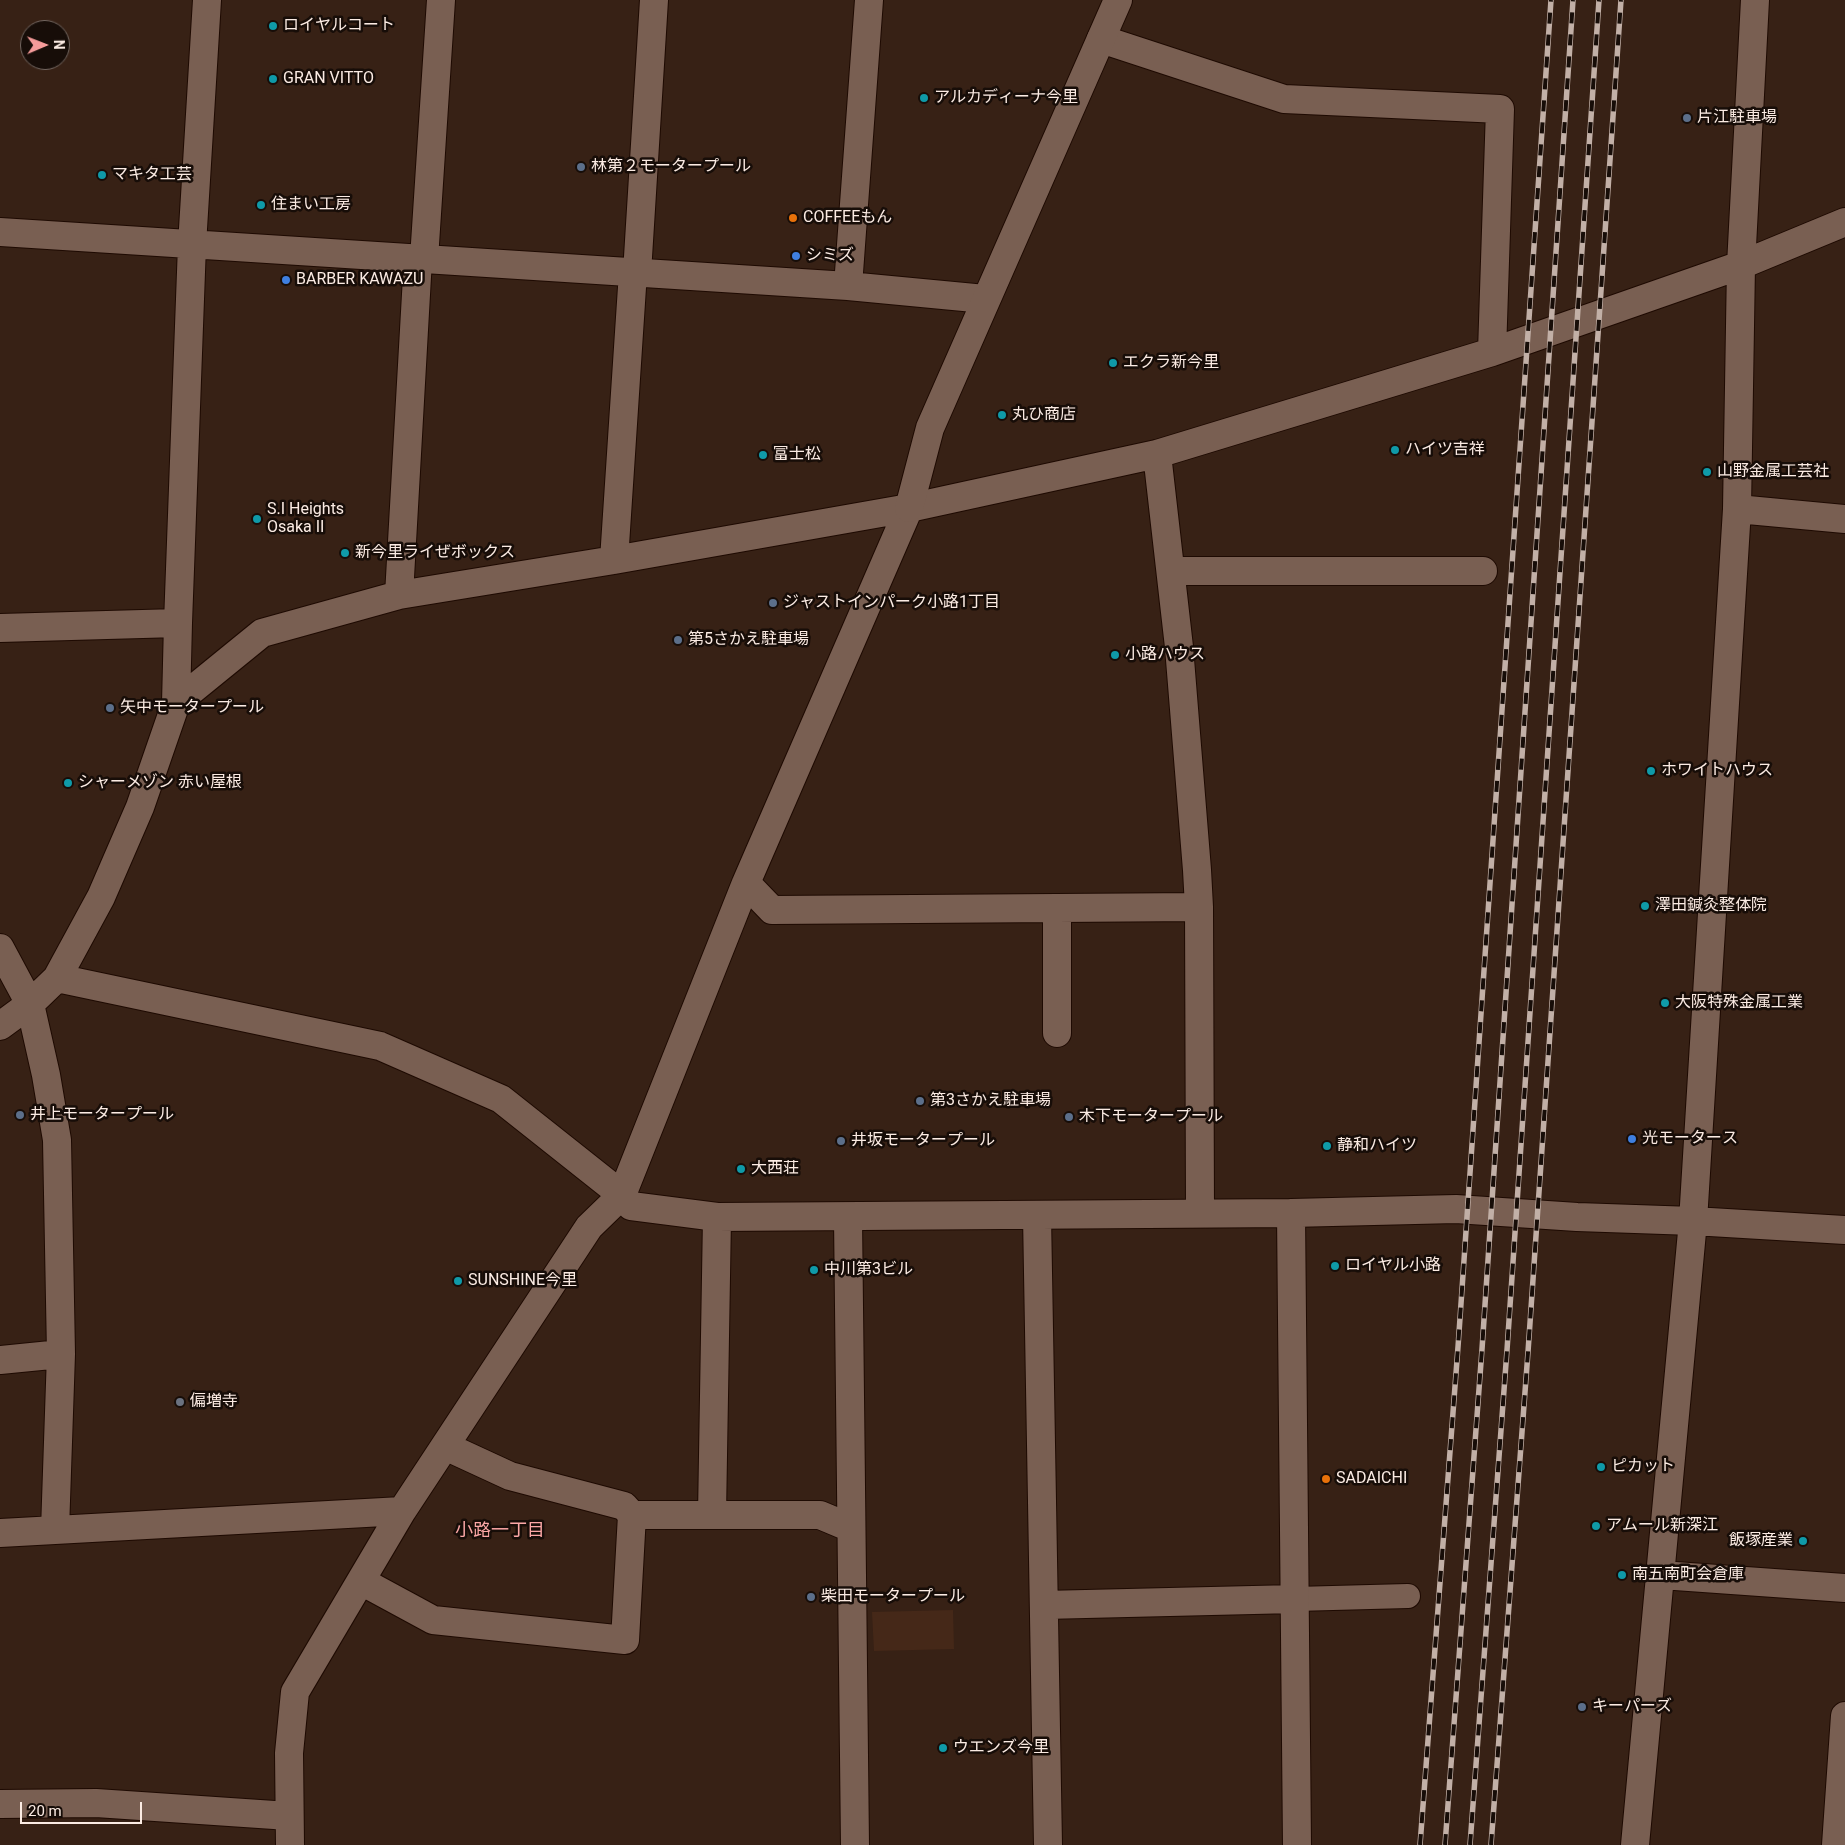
<!DOCTYPE html>
<html>
<head>
<meta charset="utf-8">
<style>
	body { margin:0 }
	#map { position:relative; width:1845px; height:1845px; overflow:hidden; background:#372115; font-family:Roboto,sans-serif }
	canvas { display:block }
	.north { position:absolute; left:20px; top:20px; width:50px; height:50px; box-sizing:border-box; background:#170d08; border:1px solid #726660; border-radius:50%; rotate:89deg; font-size:14px; font-weight:700; line-height:20px; text-align:center; color:#fbebe3 }
	.north::after { content:''; display:block; margin:auto; width:18px; height:22px; background:#f59b9a; clip-path:polygon(50% 0,100% 100%,50% 72%,0 100%) }
	.scale { position:absolute; left:20px; top:1802px; width:122px; height:22px; box-sizing:border-box; border:2px solid #fbebe3; border-top:0; padding-left:6px; font-size:15px; line-height:18px; white-space:nowrap; color:#fbebe3; -webkit-text-stroke:4px #170d08; paint-order:stroke }
</style>
</head>
<body>
<div id="map">
<canvas width="1845" height="1845"></canvas>
<div class="north">N</div>
<div class="scale">20 m</div>
</div>
<script>
const g = document.querySelector('canvas').getContext('2d');
g.lineJoin = 'round';
function fill(path, color) { g.fillStyle = color; g.fill(path, 'evenodd'); }
function stroke(path, color, width, dash) { g.strokeStyle = color; g.lineWidth = width; g.lineCap = dash ? 'butt' : 'round'; g.setLineDash(dash || []); g.stroke(path); }
function label(font, color, halo, rows, align = 'center') {
  g.font = font + ' Roboto,"Noto Sans JP",sans-serif'; g.lineWidth = 5; g.setLineDash([]); g.textBaseline = 'middle'; g.strokeStyle = halo; g.fillStyle = color; for (const [text, x, y, turn = 0] of rows) {
    g.save(); g.translate(x, y); g.rotate((+turn || 0) * Math.PI / 180); g.textAlign = isNaN(turn) ? turn : align; if (halo) g.strokeText(text, 0, 0); g.fillText(text, 0, 0); g.restore();
  }
}
fill(new Path2D(`
	M953 1610 954 1649 874 1651 872 1612Z`), '#452818');
const lane = new Path2D(`
	M1295 1599 1408 1596`);
const street = new Path2D(`
	M1101 39 1284 99 1500 109 1492 352
	M0 232 848 286 985 299
	M424 259 441 0
	M637 273 654 0
	M848 286 869 0
	M1157 454 1179 647 1197 870 1199 907 1200 1213
	M1737 509 1845 519
	M614 560 633 272
	M1171 571H1483
	M399 595 418 259
	M0 628 178 623
	M176 703 262 633 399 595 614 560 909 508 1157 454 1492 352 1741 265 1845 222
	M746 883 772 910 1199 907
	M1057 908V1033
	M0 948 30 1004 46 1075 57 1140 61 1354 55 1530
	M57 978 380 1046 501 1099 622 1195 631 1206 717 1217 1291 1213 1456 1209 1577 1217 1693 1221 1845 1230
	M0 1026 30 1004 57 978 101 897 140 807 176 703 178 623 192 245 207 0
	M1291 1213 1297 1845
	M1037 1215 1048 1845
	M848 1217 855 1845
	M0 1360 61 1354
	M445 1446 510 1476 624 1506 632 1515
	M712 1515 717 1217
	M0 1533 402 1511
	M1661 1575 1845 1588
	M361 1581 433 1620 625 1640 632 1515H820L851 1528
	M1044 1605 1295 1599
	M0 1804 96 1803 289 1816
	M290 1845 289 1753 295 1692 402 1511 589 1227 622 1195 746 883 909 508
	M1635 1845 1693 1221 1737 509 1741 265 1755 0
	M1836 1845 1845 1716`);
const secondary = new Path2D(`
	M909 508 930 428 1118 0`);
stroke(lane, '#1e0a02', 26);
stroke(street, '#1e0a02', 30);
stroke(secondary, '#1e0a02', 30);
stroke(lane, '#795f52', 24);
stroke(street, '#795f52', 28);
stroke(secondary, '#795f52', 28);
const rail = new Path2D(`
	M1420 1845 1458 1347 1551 0
	M1445 1845 1482 1349 1573 0
	M1470 1845 1507 1350 1599 0
	M1491 1845 1528 1352 1621 0`);
stroke(rail, '#c2b0a7', 5.5);
stroke(rail, '#170d08', 4, [11]);
for (const [x, y, r, color] of [
	[273,26,5,"#0f9aa8"],
	[273,79,5,"#0f9aa8"],
	[924,98,5,"#0f9aa8"],
	[1687,118,5,"#5c6f8a"],
	[581,167,5,"#5c6f8a"],
	[102,175,5,"#0f9aa8"],
	[261,205,5,"#0f9aa8"],
	[793,218,5,"#e8710a"],
	[796,256,5,"#3f7fe0"],
	[286,280,5,"#3f7fe0"],
	[1113,363,5,"#0f9aa8"],
	[1002,415,5,"#0f9aa8"],
	[1395,450,5,"#0f9aa8"],
	[763,455,5,"#0f9aa8"],
	[1707,472,5,"#0f9aa8"],
	[257,519,5,"#0f9aa8"],
	[345,553,5,"#0f9aa8"],
	[773,603,5,"#5c6f8a"],
	[678,640,5,"#5c6f8a"],
	[1115,655,5,"#0f9aa8"],
	[110,708,5,"#5c6f8a"],
	[1651,771,5,"#0f9aa8"],
	[68,783,5,"#0f9aa8"],
	[1645,906,5,"#0f9aa8"],
	[1665,1003,5,"#0f9aa8"],
	[920,1101,5,"#5c6f8a"],
	[20,1115,5,"#5c6f8a"],
	[1069,1117,5,"#5c6f8a"],
	[1632,1139,5,"#3f7fe0"],
	[841,1141,5,"#5c6f8a"],
	[1327,1146,5,"#0f9aa8"],
	[741,1169,5,"#0f9aa8"],
	[1335,1266,5,"#0f9aa8"],
	[814,1270,5,"#0f9aa8"],
	[458,1281,5,"#0f9aa8"],
	[180,1402,5,"#6b7280"],
	[1601,1467,5,"#0f9aa8"],
	[1326,1479,5,"#e8710a"],
	[1596,1526,5,"#0f9aa8"],
	[1803,1541,5,"#0f9aa8"],
	[1622,1575,5,"#0f9aa8"],
	[811,1597,5,"#5c6f8a"],
	[1582,1707,5,"#5c6f8a"],
	[943,1748,5,"#0f9aa8"]
]) { const dot = new Path2D(); dot.arc(x, y, r, 0, 2 * Math.PI); g.fillStyle = color; g.fill(dot); stroke(dot, '#170d08', 2); }
label('16px', '#fbebe3', '#170d08', [
	["ロイヤルコート",283,26],
	["GRAN VITTO",283,79],
	["アルカディーナ今里",934,98],
	["片江駐車場",1697,118],
	["林第２モータープール",591,167],
	["マキタ工芸",112,175],
	["住まい工房",271,205],
	["COFFEEもん",803,218],
	["シミズ",806,256],
	["BARBER KAWAZU",296,280],
	["エクラ新今里",1123,363],
	["丸ひ商店",1012,415],
	["ハイツ吉祥",1405,450],
	["富士松",773,455],
	["山野金属工芸社",1717,472],
	["S.I Heights",267,510],
	["Osaka II",267,528],
	["新今里ライぜボックス",355,553],
	["ジャストインパーク小路1丁目",783,603],
	["第5さかえ駐車場",688,640],
	["小路ハウス",1125,655],
	["矢中モータープール",120,708],
	["ホワイトハウス",1661,771],
	["シャーメゾン 赤い屋根",78,783],
	["澤田鍼灸整体院",1655,906],
	["大阪特殊金属工業",1675,1003],
	["第3さかえ駐車場",930,1101],
	["井上モータープール",30,1115],
	["木下モータープール",1079,1117],
	["光モータース",1642,1139],
	["井坂モータープール",851,1141],
	["静和ハイツ",1337,1146],
	["大西荘",751,1169],
	["ロイヤル小路",1345,1266],
	["中川第3ビル",824,1270],
	["SUNSHINE今里",468,1281],
	["偏増寺",190,1402],
	["ピカット",1611,1467],
	["SADAICHI",1336,1479],
	["アムール新深江",1606,1526],
	["飯塚産業",1793,1541,"right"],
	["南五南町会倉庫",1632,1575],
	["柴田モータープール",821,1597],
	["キーパーズ",1592,1707],
	["ウエンズ今里",953,1748]
], 'left');
label('18px', '#fba7a6', '#170d08', [
	["小路一丁目",500,1531]
]);
</script>
</body>
</html>
